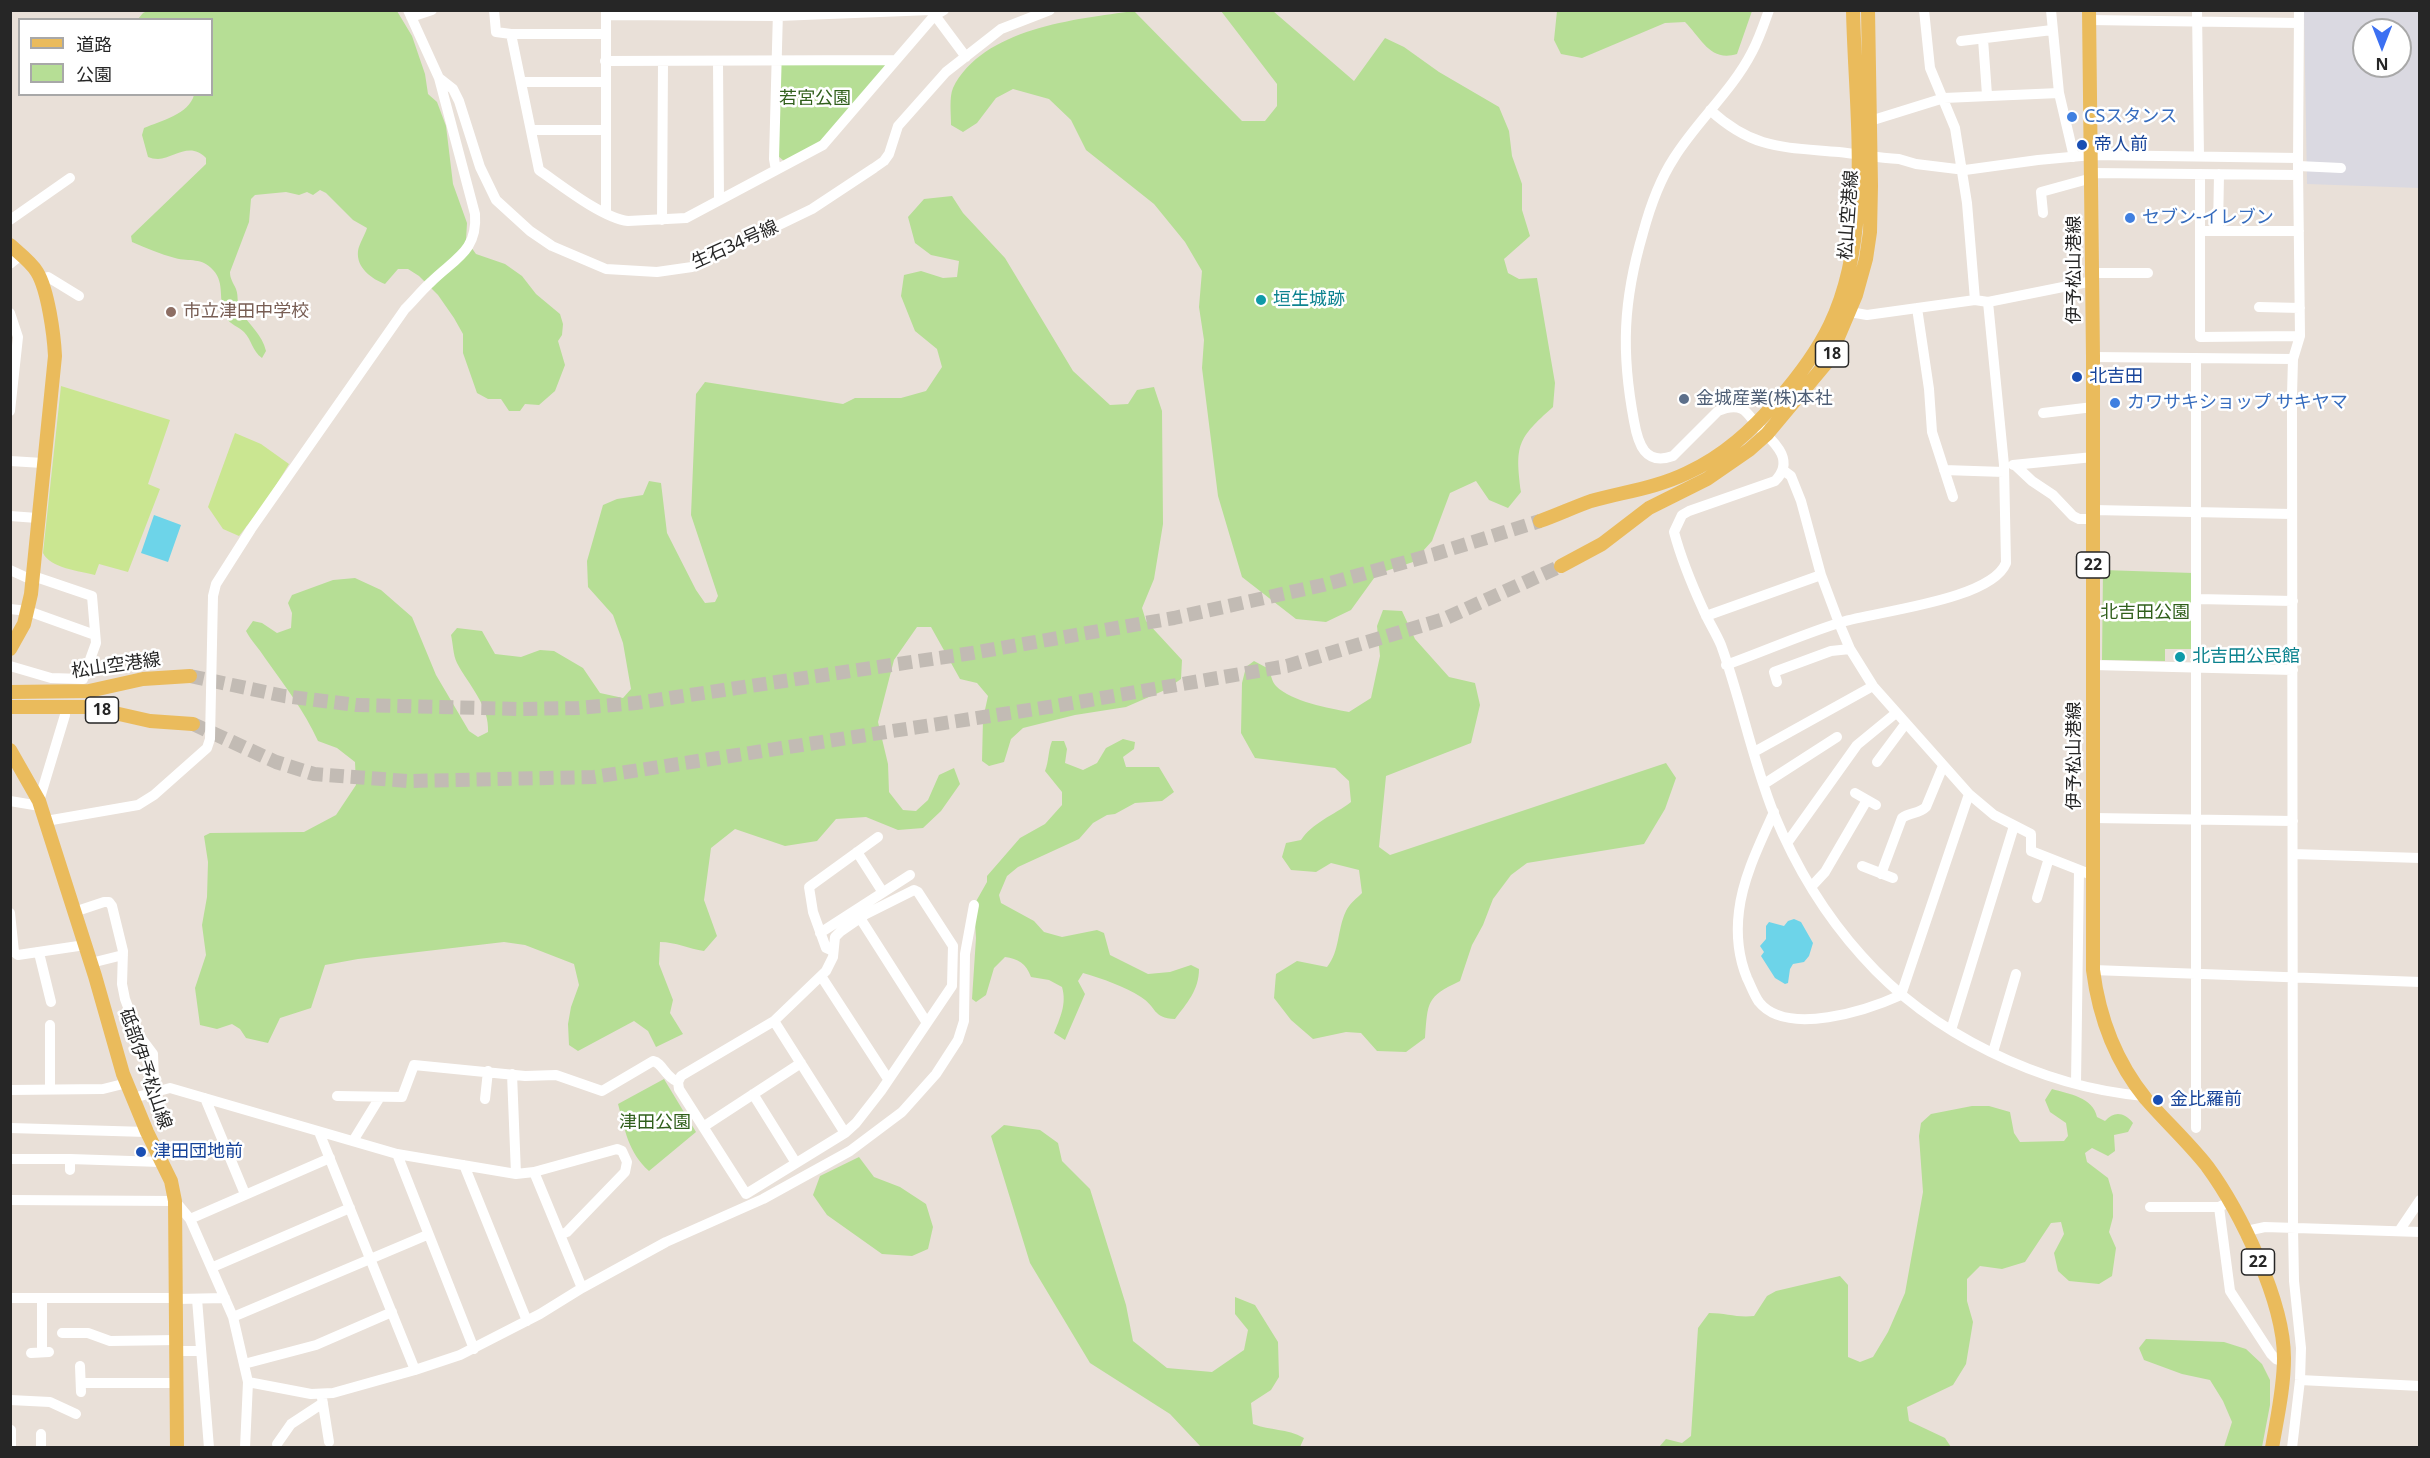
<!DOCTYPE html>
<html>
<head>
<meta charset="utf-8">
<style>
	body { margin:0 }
	#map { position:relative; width:2430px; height:1458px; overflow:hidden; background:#e9e0d8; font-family:"Noto Sans","Noto Sans JP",sans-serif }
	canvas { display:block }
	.frame { position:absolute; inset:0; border:12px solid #262626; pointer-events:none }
	.legend { position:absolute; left:18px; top:18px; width:195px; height:78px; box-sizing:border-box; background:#fff; border:2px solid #a8a8a8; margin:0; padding:8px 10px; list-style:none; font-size:18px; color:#262626 }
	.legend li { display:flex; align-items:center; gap:12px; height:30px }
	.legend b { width:30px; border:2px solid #a8a8a8 }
	.north { position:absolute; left:2352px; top:18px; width:60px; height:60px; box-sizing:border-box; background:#fff; border:2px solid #a8a8a8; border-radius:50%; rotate:180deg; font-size:16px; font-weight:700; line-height:24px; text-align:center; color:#262626 }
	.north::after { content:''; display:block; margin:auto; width:21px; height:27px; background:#3c70f2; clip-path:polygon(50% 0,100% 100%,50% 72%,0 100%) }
</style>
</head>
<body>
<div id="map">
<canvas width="2430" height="1458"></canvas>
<div class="frame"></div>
<ul class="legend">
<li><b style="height:8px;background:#eabb5c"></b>道路</li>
<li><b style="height:16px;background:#b6de95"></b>公園</li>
</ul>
<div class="north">N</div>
</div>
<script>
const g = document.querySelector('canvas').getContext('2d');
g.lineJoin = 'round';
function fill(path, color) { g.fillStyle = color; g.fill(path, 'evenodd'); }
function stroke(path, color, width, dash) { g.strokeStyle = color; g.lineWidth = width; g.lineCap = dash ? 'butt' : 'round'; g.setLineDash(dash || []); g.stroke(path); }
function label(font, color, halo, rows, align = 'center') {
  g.font = font + ' "Noto Sans","Noto Sans JP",sans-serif'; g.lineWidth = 5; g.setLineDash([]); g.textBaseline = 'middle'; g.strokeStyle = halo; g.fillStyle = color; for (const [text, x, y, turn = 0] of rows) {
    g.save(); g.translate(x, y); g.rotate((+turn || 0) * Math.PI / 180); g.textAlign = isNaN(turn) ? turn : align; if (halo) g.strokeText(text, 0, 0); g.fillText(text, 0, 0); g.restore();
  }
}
fill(new Path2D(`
	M2304 11H2419V188L2307 184ZM2364 30H2400V66H2364Z`), '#dad9e1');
fill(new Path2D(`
	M149 10 397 11 412 36 425 74 428 94 437 102 446 126 453 184 467 223 466 240 476 254 505 264 522 276 536 294 560 314 563 324 562 335 558 341 565 365 555 391 539 405 525 404 520 411H509L501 399H488L477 393 463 353V334L454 318 438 295 419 276 408 269H398L385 284C372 279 356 268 358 251 359 244 365 235 367 228L353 220 326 193 320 190 313 195 307 192 299 195 286 192 255 195 251 199 249 222 230 272C230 279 233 282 236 289 239 297 236 304 241 312 250 326 262 334 266 351L262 358C252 351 252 340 244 332 239 327 230 324 226 318 217 303 226 283 213 270 202 257 190 262 175 258 160 254 146 248 132 242L131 236 206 164V158C190 141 174 158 158 159 154 159 151 158 148 157L142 135 144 128C161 121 189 114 194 95L212 94V20L138 19 143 13Z
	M1134 11 1242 121H1265L1277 106V84L1221 11H1273L1354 81 1385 38 1404 47 1439 72 1499 107 1509 131 1512 156 1522 184V210L1530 236 1504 259 1508 273 1519 279 1537 278 1555 383 1553 407C1517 439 1515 445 1521 492L1508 508 1489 500 1476 481 1450 493 1432 541 1413 562 1377 574 1351 610 1326 622 1296 619 1242 577 1218 496 1202 368 1204 340 1199 307 1202 271 1185 242 1154 204 1086 150 1071 120 1049 99 1013 89 996 98 977 123 963 132 951 125C951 114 949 97 953 88 983 28 1076 19 1134 11Z
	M1557 11V10L1752 11 1737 54C1710 62 1702 39 1685 22L1665 23 1582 58 1561 54 1554 40Z
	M890 63 823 141 784 161 778 156 780 64Z
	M952 196 963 213 1005 258 1073 371 1110 405 1128 404 1137 390 1154 387 1162 411 1163 524 1154 579 1142 608 1146 621 1182 660 1181 679 1165 690 1126 707 1075 715 1023 728 1011 739 1004 762 989 766 982 761 983 719 988 696 977 683 960 679 931 627H917L894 660 878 722 888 764 889 792 903 810 916 811 928 800 939 775 954 768 960 784 941 811 923 828 898 830 866 817 836 819 817 841 785 846 735 829 711 848 704 900 717 936 704 951C689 949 676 942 660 942L659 964 673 1000 670 1013 683 1034 656 1047 648 1031 634 1021 578 1051 569 1045 568 1024 571 1007 579 985 574 964 525 945 504 942 358 959 325 965 311 1008 280 1018 268 1043 246 1038 240 1029 232 1024 217 1029 200 1025 195 988 206 955 202 925 207 897 208 862 204 836 210 833 304 832 336 815 356 785 355 762 337 748 318 741C304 710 284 685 265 658 259 648 251 641 246 631L253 621 262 623 277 633 291 628 292 613 288 603 292 595 333 580 355 578 381 590 412 617 436 675 469 731 478 737 488 732C490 706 468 684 457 663 453 655 453 643 451 635L457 628 482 631 495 654 521 657 540 650 554 651 583 668 600 693 623 698 631 689 623 643 613 615 588 587 587 561 603 505 617 499 643 495 649 481 661 483 667 533 696 590 705 603 715 602 718 596 691 515 696 394 705 382 843 404 855 398H901L926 391 942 367 937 349 915 331 901 296 904 275 921 271 943 278 957 277 959 261 931 255 915 243 908 217 924 199Z
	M2103 570 2193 573 2194 649H2165V661L2102 660Z
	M1383 610 1402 611 1415 639 1449 677 1475 683 1480 705 1471 743 1386 776 1379 847 1390 855 1666 763 1676 778 1665 809 1644 844 1527 863 1511 875 1493 899 1483 925 1472 945 1460 981C1426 997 1428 1002 1425 1038L1406 1052 1377 1051 1361 1033 1346 1032 1313 1039 1291 1020 1274 998 1276 974 1297 961 1327 967C1340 951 1337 930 1346 911 1349 904 1357 898 1362 893L1359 870 1331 863 1316 872 1291 870 1282 857 1286 843 1301 840C1312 823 1334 815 1351 802L1349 781 1335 768 1255 758 1241 733 1242 683 1246 667 1254 661 1269 669C1271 675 1272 682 1276 686 1292 702 1329 708 1349 712L1371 698 1380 656 1377 626Z
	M1123 739 1135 742 1134 749 1123 757 1126 767H1159L1174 792 1162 801 1135 803 1115 814 1107 815 1093 823 1079 839 1018 867 1007 876 999 895 1001 903 1034 921 1044 932 1062 937 1097 930 1104 933 1110 955 1148 974 1170 972 1191 965 1199 969C1199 990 1187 1003 1175 1019 1152 1018 1157 1007 1141 997 1124 986 1103 979 1083 973L1078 981 1085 994 1065 1040 1054 1033C1060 1018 1067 1004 1062 987L1049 980 1031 977C1026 963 1018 959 1005 957L994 968 986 995 976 1002 972 999 976 938 974 905 987 882V876L1020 838 1045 824 1062 805V792L1045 771C1049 761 1048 751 1052 741H1064L1067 749 1065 763 1083 770 1097 763 1106 748Z
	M664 1079 696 1132 649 1171C628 1152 625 1130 618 1104Z
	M2052 1089C2069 1094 2093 1097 2097 1117L2105 1121C2114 1111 2124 1112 2133 1123L2128 1132 2114 1135 2115 1151 2108 1156 2092 1148 2085 1153 2087 1162 2108 1178 2113 1195V1217L2109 1232 2116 1248 2112 1276 2099 1284 2069 1281 2058 1271 2054 1253 2064 1234 2061 1222 2051 1223 2025 1262 2002 1269 1980 1266 1967 1279V1301L1973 1322 1966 1364 1953 1385 1907 1407 1909 1421 1945 1438 1951 1447H1659L1666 1439 1682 1443 1691 1436 1698 1328 1709 1313C1726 1313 1737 1318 1754 1316L1767 1296 1776 1291 1840 1276 1848 1285V1357L1860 1362 1873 1357 1888 1332 1905 1293 1923 1192 1919 1136 1921 1123 1931 1114 1972 1106H1989L2010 1112 2014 1133 2020 1142 2064 1141 2068 1136 2066 1123 2050 1112 2045 1100Z
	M1004 1125 1040 1130 1058 1143 1062 1161 1090 1189 1126 1305 1133 1341 1167 1368 1212 1372 1244 1350 1248 1330 1235 1314V1297L1255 1305 1278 1342 1279 1377 1271 1390 1251 1403 1253 1424C1271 1431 1286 1428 1304 1438L1300 1447H1201L1170 1414 1090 1363 1030 1263 991 1136Z
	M859 1157 874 1177 900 1187 926 1204 933 1227 928 1249 912 1256 882 1254 827 1215 813 1195 820 1176Z
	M2146 1339 2224 1342 2246 1349 2262 1364 2270 1380V1405L2262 1447H2224L2232 1422 2223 1401 2210 1380 2182 1374 2144 1360 2139 1348Z`), '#b6de95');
fill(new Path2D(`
	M61 386 170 420 148 484 160 489 128 572 99 564 95 575C80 571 50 568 43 553Z
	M235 433 261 444 289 464 267 500 239 536 223 529 208 507Z`), '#cae691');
fill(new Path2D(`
	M154 515 181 525 168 562 141 553Z
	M1794 919 1801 922 1813 943 1809 956 1804 962 1793 964 1790 969 1788 983 1785 984 1775 978 1761 956 1764 952 1760 946 1766 939V926L1769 922 1784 926 1788 921Z`), '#6dd4e9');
stroke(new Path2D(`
	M190 676 284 696 356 705 521 709 578 708 636 703 972 653 1174 618 1323 585 1435 554 1540 521
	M193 724 276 762 314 774 408 781 594 777 1055 706 1287 666 1444 619 1561 566`), '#c2bbb4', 14, [14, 7]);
stroke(new Path2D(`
	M494 10 496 32 511 34 539 170C561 185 602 218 628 221L686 218 823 145 934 16 944 10
	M1769 10C1764 24 1759 39 1752 52 1732 91 1697 121 1674 158 1659 181 1650 207 1643 233 1623 301 1621 352 1634 421 1638 444 1645 466 1673 456L1718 411C1725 408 1734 405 1742 409 1748 412 1753 421 1758 426 1774 442 1796 460 1775 481L1689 511 1682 515 1674 532C1681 558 1692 585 1703 609 1708 621 1716 633 1721 645 1741 700 1752 759 1774 814 1795 865 1825 915 1862 956 1931 1034 2041 1087 2144 1096
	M1924 10 1930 68 1955 128 1967 203 1975 300
	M2051 10 2059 93 2074 157
	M2197 10 2199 156
	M606 15 778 16 931 10 966 57
	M411 17 432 10
	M2089 20 2299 23
	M511 34H606
	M1983 39 1987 95
	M1961 41 2052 30
	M605 61 896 60
	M718 62 719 200
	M439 78 453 89 459 101 480 167 496 200 530 231 552 246 606 269 657 272 692 267 812 209 874 168 884 161 889 154 898 126 946 72 1001 29 1050 10
	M521 82H606
	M1710 110C1754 150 1783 147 1839 152 1859 154 1878 158 1899 159L1916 164 1965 170 2038 160 2092 155 2298 158
	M1870 121 1944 98 2059 93
	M531 130H606
	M2298 166 2341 168
	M776 170 774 159 778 11
	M2092 173 2298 175
	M2200 174V337L2300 336
	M606 212V10
	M2043 213 2041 192 2092 178
	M10 220 70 178
	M662 220 663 62
	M2200 231H2299
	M2218 231 2219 174
	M10 264 21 255
	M2093 273H2148
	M41 279 48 277 79 296
	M2259 307 2300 308
	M1917 308 1929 389 1932 432 1953 497
	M1850 312 1867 315 1975 300 1988 302 2093 281
	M10 313 18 337 10 411
	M2093 357 2293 359
	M2043 413 2093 407
	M10 461 43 463
	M2013 465 2093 457
	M2015 465 2032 481 2053 495 2073 516 2079 519H2093
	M1783 470 1791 476 1801 501 1821 575 1839 623 1850 649 1873 686 1969 794 1994 815 2031 834V851L2092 875
	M1944 470 2004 472
	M2093 510 2292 514
	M10 516 37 518
	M10 570 32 580
	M2197 599 2293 601
	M10 609 28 611 95 635
	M1706 616 1821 575
	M1726 665C1765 651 1803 634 1842 622 1879 611 1991 600 2006 563L2004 465 1988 302
	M2093 665 2293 670
	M10 666 51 678 83 679 96 643 92 596 33 576
	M1777 682 1774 672 1831 651 1850 649
	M1754 752 1873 686
	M1877 762 1906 723
	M1764 784 1837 737
	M1855 793 1876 805
	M10 801 40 806
	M39 801 65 715
	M1774 812C1760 843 1743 877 1739 911 1736 935 1738 956 1747 978 1751 986 1754 995 1759 1002 1787 1037 1868 1010 1901 995L1969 794
	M2093 818 2293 821
	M46 821 138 805 154 795 207 748 210 739 213 596 216 584 251 529 405 309C414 300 422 290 431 282 454 259 478 251 475 214L439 78 408 10
	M1787 843 1857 745 1896 713
	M857 852 882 891
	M2293 854 2420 858
	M1862 866 1893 878
	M1881 874 1902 818C1910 812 1919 814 1926 807L1943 766
	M1811 887 1825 872 1867 800
	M914 890 918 892 953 946 952 986 881 1091 856 1123 845 1133 746 1194 679 1089 678 1082 681 1076 774 1021 826 971 833 957 835 937 840 932 866 914Z
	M2037 898 2049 858
	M74 912 104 902H109L112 906 123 951 122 984 125 999 138 1034 153 1054 154 1081 157 1091
	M10 913 14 952 18 955 85 945
	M860 918 927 1023
	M820 933 910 875
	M833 951 826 948 813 912 809 887 878 837
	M39 953 51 1002
	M91 963 123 955
	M2093 970 2420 982
	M821 976 888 1079
	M774 1021 845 1133
	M50 1025V1089
	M1951 1030 2014 826
	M1993 1052 2016 974
	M512 1074 516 1174
	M2076 1084 2079 870
	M10 1090 103 1089 127 1083
	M753 1094 796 1163
	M337 1096 402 1097 414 1065 525 1076 556 1075 602 1091 653 1061C663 1063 664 1076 678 1082
	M133 1098 170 1088 397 1154 516 1174 534 1172 582 1288
	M205 1098 245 1194
	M485 1099 488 1071
	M703 1127 801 1063
	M10 1128 147 1132
	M2196 1128V358
	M319 1132 415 1370
	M353 1141 380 1097
	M397 1154 474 1349
	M10 1159H70V1170
	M70 1159 161 1162
	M464 1165 527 1321
	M534 1172 617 1149 622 1151 627 1162 625 1172 567 1232 560 1235
	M10 1200 175 1201 190 1219 233 1317 248 1382 245 1448
	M2229 1202 2219 1207 2230 1291 2271 1354 2276 1359 2284 1362
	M2150 1207H2219
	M190 1219 330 1158
	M2399 1231 2420 1200
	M2245 1234 2251 1230 2265 1227 2420 1232
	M213 1267 350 1208
	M10 1298H177
	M42 1298V1352
	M177 1299 225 1298
	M197 1299 209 1448
	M233 1317 427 1235
	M62 1333H88L110 1341 177 1340
	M177 1351H201
	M31 1353 49 1352
	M244 1364 316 1345 392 1312
	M80 1366 81 1392
	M2300 1380 2420 1386
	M248 1382 311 1394 333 1393 415 1370 460 1355 540 1314 582 1288 666 1242 763 1199 850 1151 902 1112 936 1074 958 1040 964 1021 965 954 974 905
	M81 1383H177
	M322 1398 329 1442
	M10 1400 50 1402 76 1414
	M11 1430V1448
	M277 1444 291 1424 323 1403
	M41 1448V1434
	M2292 1448 2300 1380 2301 1348 2294 1281 2293 1228 2292 395 2293 359 2300 336 2298 166 2299 10`), '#fff', 10);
stroke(new Path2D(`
	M2089 10 2093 357V970C2099 1017 2116 1062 2146 1099 2166 1122 2188 1142 2207 1166 2240 1211 2284 1301 2284 1358 2284 1388 2277 1418 2272 1448
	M10 245C20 254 31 262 37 272 48 290 54 335 55 356L31 594 24 624 10 649
	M1540 521C1557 515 1574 507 1591 501 1623 492 1656 488 1687 473 1724 456 1752 430 1778 400 1798 377 1817 352 1830 325 1874 235 1855 109 1853 10
	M1561 566 1602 544 1649 508 1707 479 1749 450 1767 434 1828 361 1856 295 1866 259 1870 232 1871 186 1868 10
	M10 692 89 691 143 679 190 676
	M10 707H88L150 721 193 724
	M10 750 39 801 95 976 123 1074 147 1132 171 1181 175 1201 177 1448`), '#eabb5c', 14);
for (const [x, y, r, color] of [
	[2072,117,6,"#3f7fe0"],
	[2082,145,6,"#1a4fb4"],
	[2130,218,6,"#3f7fe0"],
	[1261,300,6,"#0f9aa8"],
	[171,312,6,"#8d6e63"],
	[2077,377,6,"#1a4fb4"],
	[1684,399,6,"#5c6f8a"],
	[2115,403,6,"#3f7fe0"],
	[2180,657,6,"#0f9aa8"],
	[2158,1100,6,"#1a4fb4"],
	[141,1152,6,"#1a4fb4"]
]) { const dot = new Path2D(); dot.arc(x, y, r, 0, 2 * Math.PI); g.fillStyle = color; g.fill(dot); stroke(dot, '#fff', 2); }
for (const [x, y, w] of [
	[1832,354,33],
	[2093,565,33],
	[102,710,33],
	[2258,1262,33]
]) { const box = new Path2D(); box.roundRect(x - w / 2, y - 13, w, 26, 4.5); g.fillStyle = '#fff'; g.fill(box); stroke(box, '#262626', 1.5); }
label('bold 16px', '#262626', null, [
	["18",1832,354],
	["22",2093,565],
	["18",102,710],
	["22",2258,1262]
]);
label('18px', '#305f1b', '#fff', [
	["若宮公園",815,99],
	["北吉田公園",2145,613],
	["津田公園",655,1123]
]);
label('18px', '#366cbe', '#fff', [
	["CSスタンス",2084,117],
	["セブン-イレブン",2142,218],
	["カワサキショップ サキヤマ",2127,403]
], 'left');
label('18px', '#164399', '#fff', [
	["帝人前",2094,145],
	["北吉田",2089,377],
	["金比羅前",2170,1100],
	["津田団地前",153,1152]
], 'left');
label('18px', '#262626', '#fff', [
	["松山空港線",1849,215,-86],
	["生石34号線",735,245,-24],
	["伊予松山港線",2075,270,-90],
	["松山空港線",116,666,-8],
	["伊予松山港線",2075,756,-90],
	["砥部伊予松山線",145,1069,71]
]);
label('18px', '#0d838f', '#fff', [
	["垣生城跡",1273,300],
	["北吉田公民館",2192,657]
], 'left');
label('18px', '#785e54', '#fff', [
	["市立津田中学校",183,312]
], 'left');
label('18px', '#4e5e75', '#fff', [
	["金城産業(株)本社",1696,399]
], 'left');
</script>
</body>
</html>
